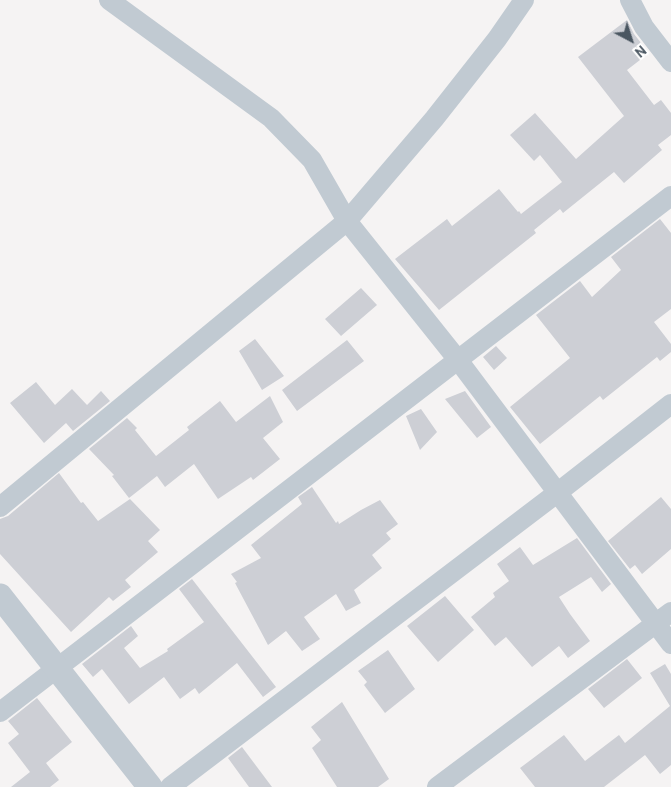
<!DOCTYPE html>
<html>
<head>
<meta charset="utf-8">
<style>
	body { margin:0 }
	#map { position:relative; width:671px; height:787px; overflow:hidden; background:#f5f3f3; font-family:Cabin,sans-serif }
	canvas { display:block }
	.north { position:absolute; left:606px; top:15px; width:50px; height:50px; -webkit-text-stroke:4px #fff; paint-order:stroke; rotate:140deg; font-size:14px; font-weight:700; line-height:20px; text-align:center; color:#4a5661 }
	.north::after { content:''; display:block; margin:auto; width:18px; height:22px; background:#4a5661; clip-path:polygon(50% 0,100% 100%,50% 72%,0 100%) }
</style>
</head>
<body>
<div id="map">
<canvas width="671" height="787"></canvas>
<div class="north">N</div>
</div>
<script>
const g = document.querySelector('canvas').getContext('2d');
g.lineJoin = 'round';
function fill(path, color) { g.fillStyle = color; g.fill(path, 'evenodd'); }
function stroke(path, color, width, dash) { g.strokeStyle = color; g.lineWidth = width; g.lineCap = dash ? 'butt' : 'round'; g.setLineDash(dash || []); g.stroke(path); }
fill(new Path2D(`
	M627 20 634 34 649 53 627 70 654 105 661 100 671 113V135L658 145 662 150 624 183 614 172 563 213 560 209 534 230 536 233 439 310 395 259 447 219 452 226 499 189 518 212 519 211 521 214 562 182 540 155 534 161 510 135 535 113 576 159 624 116 578 57Z
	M660 219 671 233V309L654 322 671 344V352L660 361 657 357 603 400 600 396 540 444 510 407 570 358 536 315 580 281 592 297 621 270 611 257Z
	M361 288 377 305 341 336 325 319Z
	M255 339 284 376 262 390 239 351Z
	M347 340 364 361 297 411 282 390Z
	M496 346 507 358 494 370 483 357Z
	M36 382 55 405 72 389 87 405 101 391 110 401 73 431 66 423 44 443 10 403Z
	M465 391 491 427 477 438 445 399Z
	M270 396 283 422 263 438 280 459 253 480 251 477 218 499 194 464 165 487 157 476 129 498 112 476 114 475 89 449 127 418 137 428 135 430 156 456 189 430 187 427 220 401 236 422Z
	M421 409 437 432 420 450 406 416Z
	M59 473 81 503 83 502 98 521 130 499 160 530 148 541 158 552 125 580 131 587 113 601 109 597 71 632 0 554V519L8 516Z
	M312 487 336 523 338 521 339 524 361 510 380 500 398 524 386 533 391 539 372 555 382 568 354 590 361 603 346 611 336 594 304 617 320 639 302 651 286 631 268 645 235 583 237 582 231 574 261 558 251 545 302 504 298 497Z
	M661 497 671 509V549L642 574 635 565 630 569 608 541Z
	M577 538 611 584 602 592 591 577 559 597 570 614 590 641 568 658 559 646 532 667 506 637 495 646 471 617 495 597 493 593 509 581 497 564 520 547 533 565Z
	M192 579 276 687 263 697 237 663 199 694 195 688 180 699 164 677 129 704 102 669 93 677 82 664 131 626 138 636 124 648 140 668 168 651 167 649 204 622 179 589Z
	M445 596 474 630 438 662 407 626Z
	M388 650 415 689 385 713 364 685 367 682 358 671Z
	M627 659 642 678 604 708 588 689Z
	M665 664 671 674V765L660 774 645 755 604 787H535L520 768 564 735 585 761 619 735 625 743 670 706 650 673Z
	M37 698 72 742 46 763 59 780 50 787H11L30 772 8 743 19 734 8 721Z
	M342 702 389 779 378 787H337L312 748 321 740 311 727Z
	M242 747 272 787H249L228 758Z`), '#cdcfd5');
stroke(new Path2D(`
	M109 0 271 118 312 160 347 221 458 360 671 644
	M630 0 644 27 671 62
	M0 507 347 221 434 119 497 39 524 0
	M0 712 671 196
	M170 787 557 493 671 404
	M437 787 671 612`), '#c1cad2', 20);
stroke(new Path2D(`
	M0 596 150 787`), '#c1cad2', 25);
</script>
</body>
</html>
